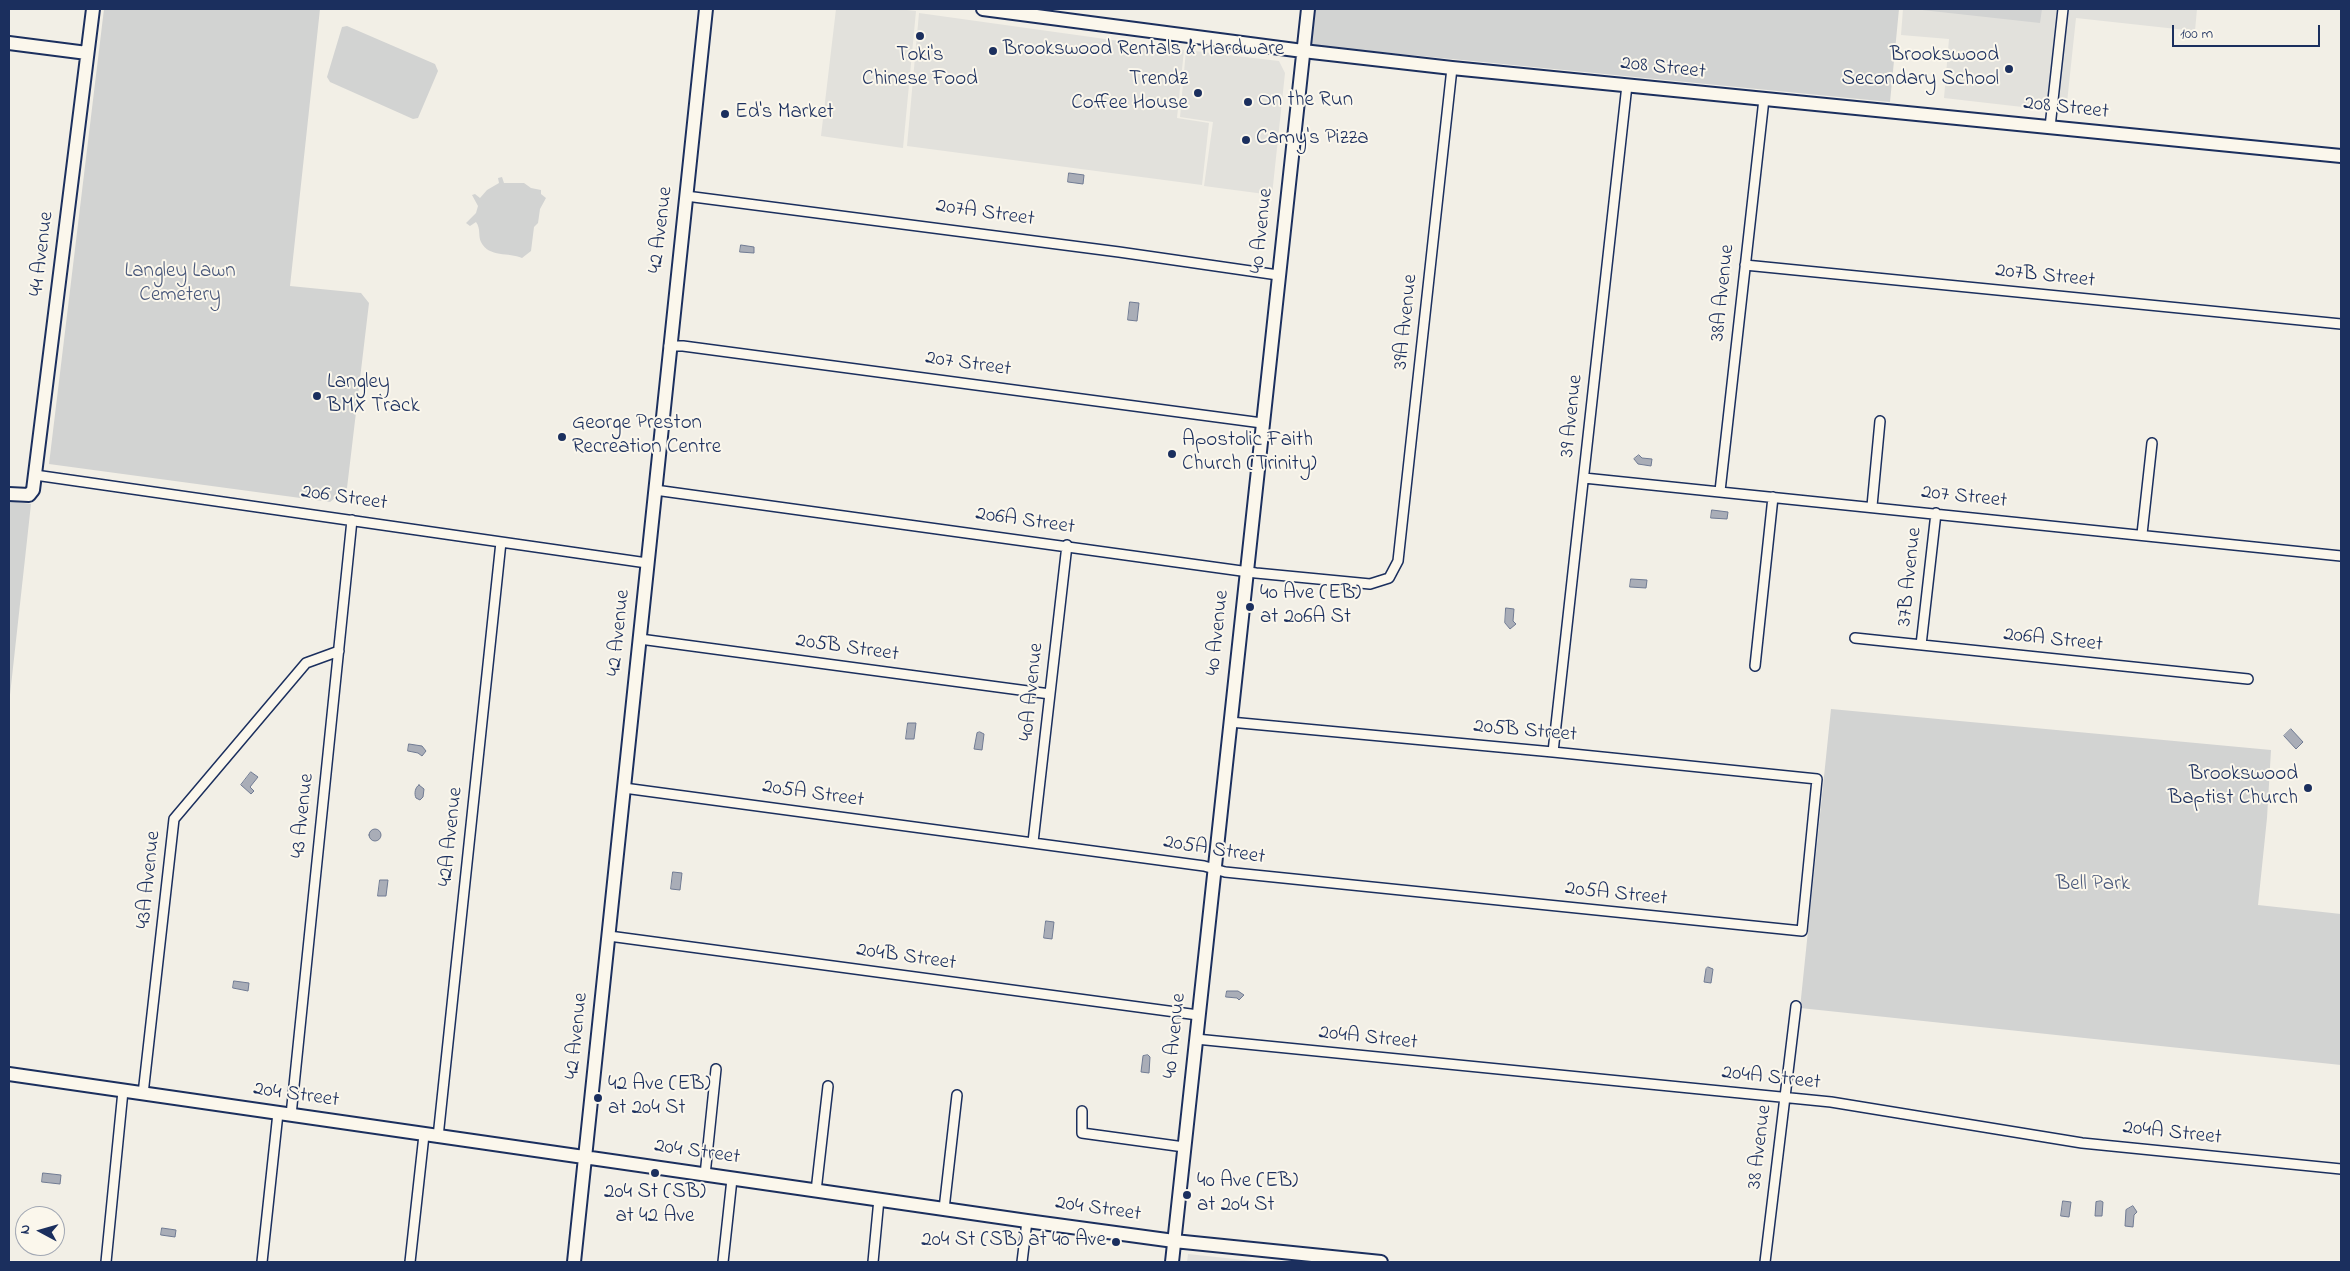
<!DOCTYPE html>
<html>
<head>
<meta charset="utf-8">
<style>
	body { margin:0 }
	#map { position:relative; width:2350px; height:1271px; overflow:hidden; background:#f2efe6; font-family:"Indie Flower",sans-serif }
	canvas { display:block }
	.frame { position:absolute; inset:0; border:10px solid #1b2f5e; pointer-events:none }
	.north { position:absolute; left:15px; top:1206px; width:50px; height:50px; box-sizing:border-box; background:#fbf7ec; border:1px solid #a1a7b3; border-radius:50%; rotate:276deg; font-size:14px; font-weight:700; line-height:20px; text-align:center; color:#1b2f5e }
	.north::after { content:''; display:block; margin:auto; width:18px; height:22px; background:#1b2f5e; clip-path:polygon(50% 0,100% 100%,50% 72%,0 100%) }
	.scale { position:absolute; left:2172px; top:25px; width:148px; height:22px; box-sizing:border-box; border:2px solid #1b2f5e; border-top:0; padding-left:6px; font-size:15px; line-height:18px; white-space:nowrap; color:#1b2f5e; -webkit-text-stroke:4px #fbf7ec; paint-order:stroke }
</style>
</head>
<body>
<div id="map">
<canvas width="2350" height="1271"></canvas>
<div class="frame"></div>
<div class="north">N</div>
<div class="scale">100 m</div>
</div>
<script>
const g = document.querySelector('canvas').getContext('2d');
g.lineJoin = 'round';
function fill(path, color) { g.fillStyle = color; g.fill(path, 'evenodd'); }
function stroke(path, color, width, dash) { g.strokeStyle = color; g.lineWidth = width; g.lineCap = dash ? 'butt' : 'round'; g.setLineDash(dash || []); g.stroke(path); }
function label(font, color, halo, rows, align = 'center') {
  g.font = font + ' "Indie Flower",sans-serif'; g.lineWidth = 4; g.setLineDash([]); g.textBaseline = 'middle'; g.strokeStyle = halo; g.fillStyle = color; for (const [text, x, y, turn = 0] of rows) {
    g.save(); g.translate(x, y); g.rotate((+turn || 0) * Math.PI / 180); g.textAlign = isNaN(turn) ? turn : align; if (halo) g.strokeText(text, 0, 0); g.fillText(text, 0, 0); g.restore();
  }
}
fill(new Path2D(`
	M836 9H898L916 11 903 148 821 136Z
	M1903 9H2197L2195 31 2076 18 2066 112 1944 98 1949 39 1901 35Z
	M919 13 1184 50 1177 118 1209 123 1202 185 907 146Z
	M1186 50 1279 61 1285 73 1272 195 1204 186 1213 122 1180 117Z
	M1188 1254 1263 1262H1187Z`), '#e2e1dc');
fill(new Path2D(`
	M104 9H320L290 286 361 293 369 303 347 488 330 502 49 464Z
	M1313 9H1899L1890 102 1309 45Z
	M1913 9H2042L2040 23Z
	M347 26 435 64 438 71 418 118 413 119 330 82 327 77 342 27Z
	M502 177 504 183H524L531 188 541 190V194L546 198 540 209 538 223 534 227 531 251 522 258C509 252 489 258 481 242 478 236 481 229 476 222L470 226 466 223 476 213 478 206 472 195 475 194 480 198 487 190 499 183 498 178Z
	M9 501 31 504 9 704Z
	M1831 709 2271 750 2267 818 2258 905 2341 914V1065L1800 1008Z`), '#d2d3d2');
const water = new Path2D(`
	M1069 173 1084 175 1083 184 1068 182Z
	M741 245 754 247V253L740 252Z
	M1130 302 1139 303 1137 321 1128 320Z
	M1639 455 1642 458 1652 459 1651 466 1638 464 1634 459Z
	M1712 510 1728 512 1727 519 1711 518Z
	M1631 579 1647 580 1646 588 1630 587Z
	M1506 608 1514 609 1513 621 1516 624 1510 629 1505 623Z
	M908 723H916L914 739H906Z
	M2291 729 2303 742 2296 749 2284 736Z
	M980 732 984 734 982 750 974 749 977 733Z
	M409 744 422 746 426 751 422 756 418 753 408 751Z
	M251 772 258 777 250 787 254 791 251 794 241 785Z
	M419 785 424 789 423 797 420 800 416 798C414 794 415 787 419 785Z
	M369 835a6 6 0 1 1 12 0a6 6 0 1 1-12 0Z
	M673 872 682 873 680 890 671 889Z
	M380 880H388L386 896H378Z
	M1046 921 1054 922 1052 939 1044 938Z
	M1708 967 1713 969 1711 983 1704 982 1706 969Z
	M234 981 249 983 248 991 233 988Z
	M1227 991H1238L1244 995 1239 1000 1237 998 1226 997Z
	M1148 1055 1150 1057 1149 1073 1141 1072 1143 1056Z
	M43 1173 61 1175 60 1184 42 1182Z
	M2063 1201 2071 1202 2069 1217 2061 1216Z
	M2101 1201 2103 1202 2102 1216H2095L2096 1202Z
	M2133 1206 2137 1212 2134 1215 2133 1227 2125 1226 2126 1210Z
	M162 1228 176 1230 175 1237 161 1235Z`);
fill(water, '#a9adb7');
stroke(water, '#707b93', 1);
const street = new Path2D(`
	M2050 127 2063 9
	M686 196 1119 252 1278 275
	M1745 265 2341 324
	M669 346H683L1262 423
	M35 475 647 563
	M1584 478 2341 556
	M655 490 1256 573 1370 584 1389 578 1398 561 1452 68
	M1720 491 1764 99
	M1872 506 1880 421
	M2142 534 2152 443
	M1855 638 2248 679
	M640 639 1050 694
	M1921 645 1936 513
	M1755 666 1773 497
	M1553 752 1627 85
	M624 788 1204 866 1225 872 1802 931 1817 779 1553 752 1230 722
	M1033 842 1067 545
	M609 936 1198 1015
	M1196 1039 1831 1102 2082 1143 2341 1169
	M143 1094 174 819 306 663 339 651
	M1082 1111V1133L1184 1147
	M291 1115 352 520
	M438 1137 501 542
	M705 1175 716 1069
	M816 1191 828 1086
	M944 1209 957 1095
	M106 1262 123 1091
	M262 1262 278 1113
	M410 1262 424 1135
	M723 1262 732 1179
	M873 1262 879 1199
	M1022 1262 1027 1221
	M1765 1262 1796 1006`);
const secondary = new Path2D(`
	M983 9 1303 51 1452 68 2341 156
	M9 43 87 53
	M9 494 29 495 33 490 93 9
	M9 1074 1027 1221 1174 1241 1381 1262
	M574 1262 706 9
	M1172 1262 1308 9`);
stroke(street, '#1b2f5e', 12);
stroke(secondary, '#1b2f5e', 16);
stroke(street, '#fbf7ec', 9);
stroke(secondary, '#fbf7ec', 12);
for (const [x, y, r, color] of [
	[920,36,5,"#1b2f5e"],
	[993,51,5,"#1b2f5e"],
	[2009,69,5,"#1b2f5e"],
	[1198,93,5,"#1b2f5e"],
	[1248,102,5,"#1b2f5e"],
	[725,114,5,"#1b2f5e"],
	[1246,140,5,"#1b2f5e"],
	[317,396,5,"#1b2f5e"],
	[562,437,5,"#1b2f5e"],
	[1172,454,5,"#1b2f5e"],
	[1250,607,5,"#1b2f5e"],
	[2308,788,5,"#1b2f5e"],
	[598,1098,5,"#1b2f5e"],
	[655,1173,5,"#1b2f5e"],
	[1187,1195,5,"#1b2f5e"],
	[1116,1242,5,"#1b2f5e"]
]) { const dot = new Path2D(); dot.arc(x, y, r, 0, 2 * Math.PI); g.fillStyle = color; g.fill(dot); stroke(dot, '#fbf7ec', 2); }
label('21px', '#1b2f5e', '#fbf7ec', [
	["Brookswood Rentals & Hardware",1003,51],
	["Toki's",920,57,"center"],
	["Chinese Food",920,81,"center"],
	["Brookswood",1999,57,"right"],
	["Secondary School",1999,81,"right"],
	["Trendz",1188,81,"right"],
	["Coffee House",1188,105,"right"],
	["On the Run",1258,102],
	["Ed's Market",735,114],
	["Camy's Pizza",1256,140],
	["Langley",327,384],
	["BMX Track",327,408],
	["George Preston",572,425],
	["Recreation Centre",572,449],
	["Apostolic Faith",1182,442],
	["Church (Trinity)",1182,466],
	["40 Ave (EB)",1260,595],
	["at 206A St",1260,619],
	["Brookswood",2298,776,"right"],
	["Baptist Church",2298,800,"right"],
	["42 Ave (EB)",608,1086],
	["at 204 St",608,1110],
	["40 Ave (EB)",1197,1183],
	["at 204 St",1197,1207],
	["204 St (SB)",655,1194,"center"],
	["at 42 Ave",655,1218,"center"],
	["204 St (SB) at 40 Ave",1106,1242,"right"]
], 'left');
label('21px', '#1b2f5e', '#fbf7ec', [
	["208 Street",1663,69,6],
	["208 Street",2066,109,6],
	["207A Street",985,214,8],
	["42 Avenue",662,230,-83],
	["40 Avenue",1263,231,-84],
	["44 Avenue",43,254,-83],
	["207B Street",2045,277,6],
	["38A Avenue",1724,293,-84],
	["39A Avenue",1407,322,-84],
	["207 Street",968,365,8],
	["39 Avenue",1573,416,-84],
	["207 Street",1964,498,6],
	["206 Street",344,499,8],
	["206A Street",1025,522,8],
	["37B Avenue",1911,577,-84],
	["42 Avenue",620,633,-84],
	["40 Avenue",1219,633,-84],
	["206A Street",2053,641,6],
	["205B Street",847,649,8],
	["40A Avenue",1033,692,-84],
	["205B Street",1525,732,5],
	["205A Street",813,795,8],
	["43 Avenue",304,816,-84],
	["42A Avenue",452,837,-84],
	["205A Street",1214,851,9],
	["43A Avenue",150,880,-84],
	["205A Street",1616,895,6],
	["204B Street",906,958,8],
	["42 Avenue",578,1036,-84],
	["40 Avenue",1176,1036,-84],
	["204A Street",1368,1039,6],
	["204A Street",1771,1079,6],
	["204 Street",296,1096,8],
	["204A Street",2172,1134,6],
	["38 Avenue",1761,1147,-83],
	["204 Street",697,1153,8],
	["204 Street",1098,1210,8]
]);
label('21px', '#49587b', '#fbf7ec', [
	["Langley Lawn",180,273],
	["Cemetery",180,297],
	["Bell Park",2093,886]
]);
</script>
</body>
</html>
